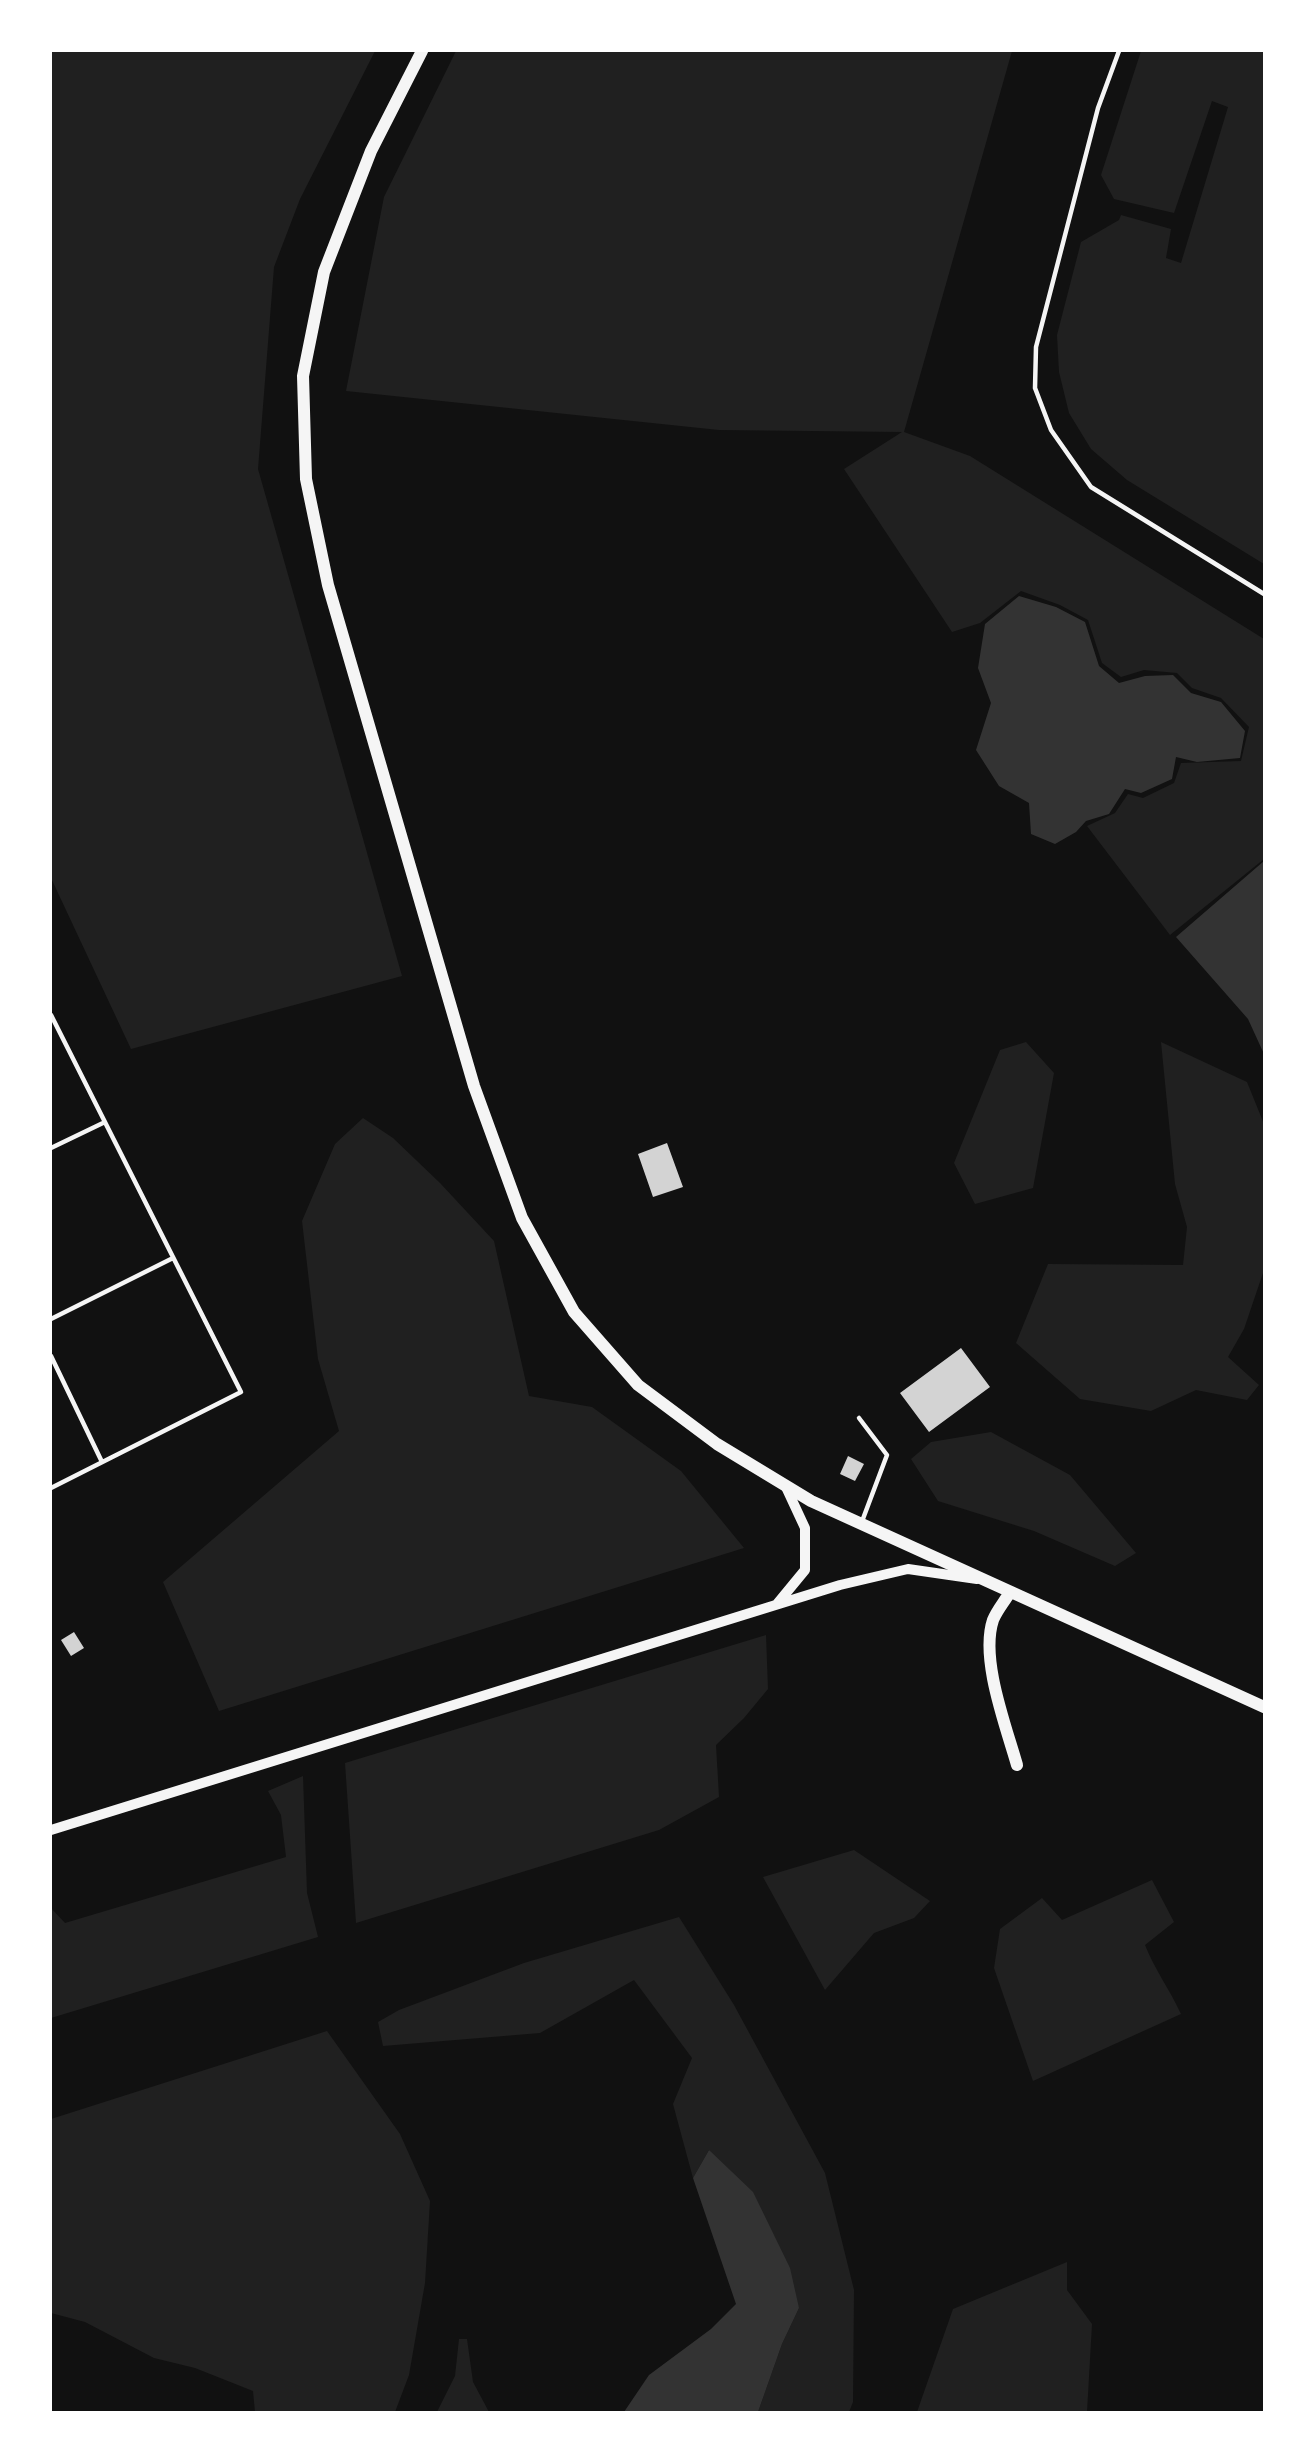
<!DOCTYPE html>
<html>
<head>
<meta charset="utf-8">
<style>
	body { margin:0 }
	#map { position:relative; width:1315px; height:2463px; overflow:hidden; background:#111; font-family:Inter,sans-serif }
	canvas { display:block }
	.frame { position:absolute; inset:0; border:52px solid #fff; pointer-events:none }
</style>
</head>
<body>
<div id="map">
<canvas width="1315" height="2463"></canvas>
<div class="frame"></div>
</div>
<script>
const g = document.querySelector('canvas').getContext('2d');
g.lineJoin = 'round';
function fill(path, color) { g.fillStyle = color; g.fill(path, 'evenodd'); }
function stroke(path, color, width, dash) { g.strokeStyle = color; g.lineWidth = width; g.lineCap = dash ? 'butt' : 'round'; g.setLineDash(dash || []); g.stroke(path); }
fill(new Path2D(`
	M51 51H375L300 199 274 267 258 469 402 976 131 1049 51 878Z
	M456 51H1012L904 432 970 456 1264 639V859L1170 935 1087 826 1115 813 1128 794 1143 798 1174 783 1181 763 1241 761 1249 727 1221 698 1192 688 1177 673 1144 670 1121 677 1102 663 1088 620 1060 605 1021 591 980 623 952 632 844 469 902 432 719 430 346 391 384 197Z
	M1141 51H1264V564L1127 480 1091 449 1069 413 1059 372 1057 335 1081 242 1119 220 1121 215 1171 229 1166 258 1181 263 1228 107 1212 101 1174 213 1114 199 1101 175Z
	M1026 1042 1054 1073 1033 1188 975 1204 954 1163 1000 1050Z
	M1161 1042 1247 1082 1264 1124V1270L1244 1329 1228 1357 1259 1385 1247 1400 1196 1390 1151 1411 1080 1399 1016 1343 1048 1264 1183 1265 1187 1227 1175 1184Z
	M363 1118 393 1138 440 1183 494 1241 529 1396 592 1407 681 1471 744 1548 219 1711 163 1582 339 1431 318 1359 302 1221 335 1144Z
	M991 1432 1070 1475 1136 1553 1115 1566 1034 1531 938 1501 911 1459 931 1442Z
	M766 1635 768 1689 744 1718 716 1745 719 1797 659 1830 356 1923 345 1763Z
	M303 1776 307 1893 318 1937 51 2018V1908L65 1923 286 1857 281 1815 268 1791Z
	M854 1850 930 1901 914 1918 874 1933 825 1990 763 1877Z
	M1152 1880 1174 1922 1145 1945C1155 1970 1170 1990 1181 2014L1033 2081 994 1968 1000 1929 1042 1898 1062 1920Z
	M679 1917 734 2005 825 2173 854 2290 853 2402 849 2412H758L782 2344 799 2308 709 2150 693 2178 673 2104 692 2058 634 1980 540 2033 383 2046 378 2022 399 2010 524 1963Z
	M327 2031 400 2134 430 2201 425 2283 409 2375 395 2412H255L253 2391 195 2368 154 2358 85 2322 51 2313V2119Z
	M1067 2262V2290L1092 2324 1087 2412H917L953 2309Z
	M459 2339H467L473 2382 489 2412H437L455 2376Z`), '#202020');
fill(new Path2D(`
	M1019 596 1056 607 1085 622 1099 666 1119 683 1145 676 1173 675 1191 693 1221 702 1245 731 1240 758 1197 762 1176 757 1172 779 1141 793 1125 789 1109 814 1086 821 1076 832 1055 844 1031 834 1029 803 999 786 976 750 991 703 978 668 985 624Z
	M1264 861V1054L1248 1019 1176 937Z
	M709 2150 753 2192 790 2268 799 2308 782 2344 758 2412H624L649 2375 711 2329 736 2304 693 2178Z`), '#333');
fill(new Path2D(`
	M667 1143 683 1187 653 1197 638 1154Z
	M961 1348 990 1387 929 1432 900 1393Z
	M848 1456 864 1464 855 1481 840 1474Z
	M74 1632 84 1648 71 1656 61 1640Z`), '#d3d3d3');
stroke(new Path2D(`
	M1119 51 1098 108 1036 347 1035 388 1051 430 1091 487 1264 594
	M51 1015 241 1392 51 1488
	M51 1148 105 1122
	M51 1319 173 1258
	M51 1356 102 1462
	M859 1418 887 1455 861 1524`), '#f5f5f5', 4.5);
stroke(new Path2D(`
	M777 1604 805 1570V1528L785 1485
	M51 1830 840 1585 908 1569 977 1579`), '#f5f5f5', 10);
stroke(new Path2D(`
	M422 51 371 151 324 272 303 376 306 479 328 585 474 1086 522 1218 574 1312 638 1385 717 1444 811 1501 1264 1707
	M1010 1592C1005 1601 997 1610 993 1620 980 1659 1006 1726 1017 1765`), '#f5f5f5', 12);
</script>
</body>
</html>
